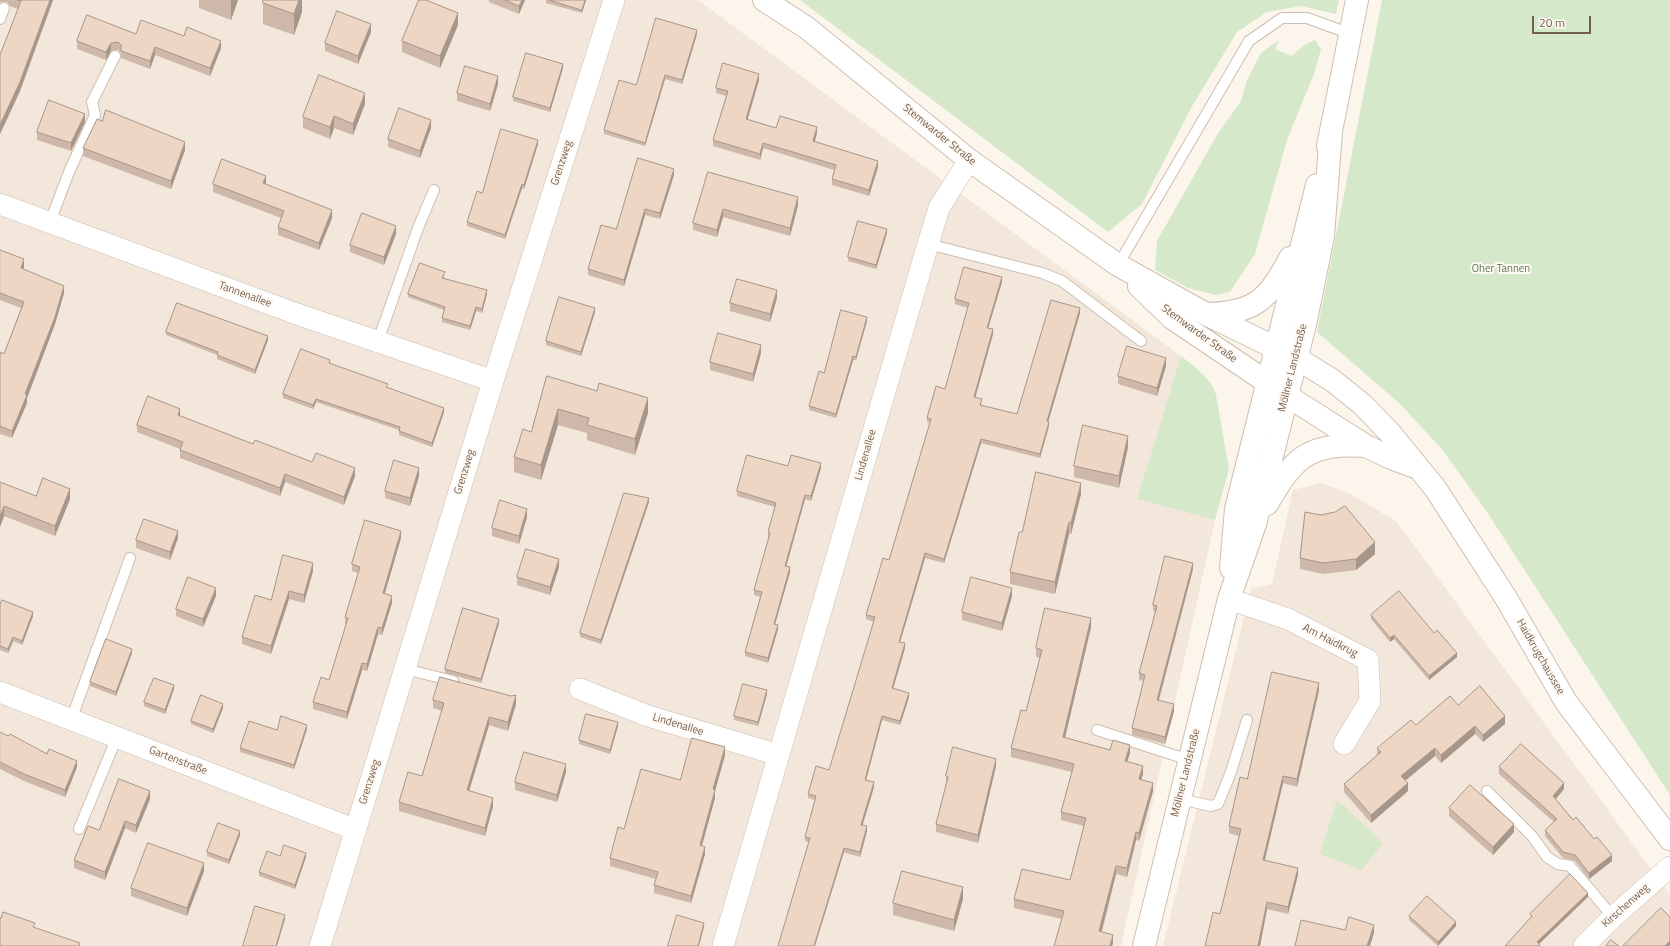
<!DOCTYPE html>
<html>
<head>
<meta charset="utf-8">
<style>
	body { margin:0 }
	#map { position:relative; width:1670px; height:946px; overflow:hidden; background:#fbf5eb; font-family:"Titillium Web",sans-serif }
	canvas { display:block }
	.scale { position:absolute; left:1532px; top:16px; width:59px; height:18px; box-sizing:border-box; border:2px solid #755d50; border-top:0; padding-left:5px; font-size:12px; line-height:14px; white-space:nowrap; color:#755d50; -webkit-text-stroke:3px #fef9f2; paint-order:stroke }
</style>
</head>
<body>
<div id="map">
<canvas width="1670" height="946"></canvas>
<div class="scale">20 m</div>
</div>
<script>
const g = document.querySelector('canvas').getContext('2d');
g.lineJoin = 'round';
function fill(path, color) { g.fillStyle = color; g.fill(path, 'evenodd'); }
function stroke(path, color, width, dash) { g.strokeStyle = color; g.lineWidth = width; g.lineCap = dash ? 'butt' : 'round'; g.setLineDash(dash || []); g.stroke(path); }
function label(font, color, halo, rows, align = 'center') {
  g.font = font + ' "Titillium Web",sans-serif'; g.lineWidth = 4; g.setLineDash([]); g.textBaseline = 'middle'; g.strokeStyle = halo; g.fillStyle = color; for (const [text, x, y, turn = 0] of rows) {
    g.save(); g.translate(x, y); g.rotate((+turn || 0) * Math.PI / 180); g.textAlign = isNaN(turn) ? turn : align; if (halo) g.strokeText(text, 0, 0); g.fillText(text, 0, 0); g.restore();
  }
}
fill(new Path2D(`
	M0 0H698L1181 356 1137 499 1215 520 1121 946H0Z
	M1321 483 1349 493 1397 522 1670 895V946H1163L1251 589 1272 584 1293 490Z`), '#f2e7da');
fill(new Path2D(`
	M800 0H1339L1336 14 1301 6 1267 12 1237 32 1191 108 1142 204 1108 232Z
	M1382 0H1670V795L1485 509 1441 448 1399 403 1317 332Z
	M1279 40 1275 49 1292 56 1303 46 1315 40 1321 49 1314 74 1287 140 1255 254 1230 292 1216 295 1188 288 1155 270 1157 241 1217 135 1241 101 1247 80 1261 53Z
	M1181 356C1194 366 1212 379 1216 395L1229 469 1215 520 1137 499Z
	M1337 800 1383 843 1361 871 1349 865 1320 854Z`), '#d6e8ca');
const service = new Path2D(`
	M0 19 4 8
	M50 222 69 172 95 115 92 102 115 56
	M928 244 1042 273 1062 281 1141 341
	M1118 265 1249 41 1282 18H1307L1351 34
	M378 341 418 228 434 190
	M405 669 453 681
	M71 720 130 558
	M1097 730 1189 760
	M1487 791 1532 836 1547 857 1558 864 1570 866 1613 917
	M1180 799 1211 806 1218 804 1231 772 1247 720
	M79 829 117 737`);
const minor = new Path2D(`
	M0 204 294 313 493 381
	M1229 599 1288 619 1368 660 1370 701 1344 744
	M580 689 648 716 779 755
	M0 692 356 830
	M320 946 493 381 614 0
	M723 946 928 244 939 208 969 160
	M1584 946 1613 917 1670 867`);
const secondary = new Path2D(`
	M764 0 807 28 969 160 1118 265 1206 314 1296 358 1332 380 1363 405 1390 433 1435 488 1506 598 1566 702 1670 839
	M1328 146 1357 0
	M1139 286 1172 318 1286 395 1366 446 1391 458 1418 468
	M1206 314C1255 313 1268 300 1290 258
	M1267 504C1295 456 1308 443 1366 446
	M1231 568 1236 509 1317 185
	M1144 946 1229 599 1255 524 1306 320 1323 236 1331 132`);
stroke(service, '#cdbeb2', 12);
stroke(minor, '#cdbeb2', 22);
stroke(secondary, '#cfbeaf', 24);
stroke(service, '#fff', 10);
stroke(minor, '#fff', 21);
stroke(secondary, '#fff', 22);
fill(new Path2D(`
	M0 0H53L20 91 0 134V55L18 9 10 6 7 2H0Z
	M199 0H238L231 20 199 8Z
	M302 0V12L294 35 263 24V3Z
	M489 0H525L519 14 489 2Z
	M546 0H586L582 13 546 3Z
	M458 25 440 68 402 52V41Z
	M371 32 358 64 325 51V43Z
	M136 34 184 36 221 48 210 76 155 55 150 69 121 58V53L118 50 111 51 106 60 77 49V41Z
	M697 34 682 84 665 79 645 146 604 134V130L636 85Z
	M563 68 550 112 513 101V97Z
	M759 80 747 119 776 128 817 133 815 141 878 167 869 196 832 185V179L834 170 763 148 760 160 713 146V140L726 96 716 93V88Z
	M498 84 490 111 457 101V93Z
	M365 104 353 135 334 128 330 139 303 128V117Z
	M85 122 71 151 37 140V132Z
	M431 128 420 158 388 147V139Z
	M538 144 524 189 522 188 505 239 467 226V222L482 193Z
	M83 148 185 150 171 189 83 156Z
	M708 172 798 205 790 236 723 217 717 237 693 230V223Z
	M674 175 660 219 645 215 624 286 588 275V269L616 229Z
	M213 184H266L332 218 319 250 278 235V227L281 218 213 192Z
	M887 233 876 269 848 261V257Z
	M396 234 384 265 350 252V245Z
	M0 250 24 267 23 269 64 293 55 324 27 398V403L12 438 0 434V352L4 354 21 308 0 300Z
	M445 276 444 278 487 294 482 313 476 311 470 330 442 322V318L444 310 408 297V294Z
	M1002 282 988 328 993 334 975 397 982 404 981 405 1017 414 1080 313 1048 422 1049 426 1040 458 981 443 944 563 925 558 900 642 905 648 893 688 909 697 900 725 882 720 866 780 874 787 863 825 867 831 860 857 805 841V837L815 800 808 798V794L829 770 874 622 866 619V615L889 560 930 423 927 422V418L945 389 968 308 955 304V299Z
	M777 298 770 322 730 311V303Z
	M595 312 581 356 546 345V341Z
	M867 321 856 360H853L836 418 809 410V406L824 373Z
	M166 332 268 340 255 374 217 359V355L166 335Z
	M761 353 753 382 710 370V362Z
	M330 364 444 412 432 447 399 435V430L316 402 313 409 283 398V394Z
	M1166 366 1157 396 1118 384V376Z
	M547 376 648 413 635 455 587 440V433L558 425 541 480 514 472V457L531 432Z
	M180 416 253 444 312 462 355 476 344 505 285 482 280 496 180 458V449L137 432V425Z
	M1128 447 1119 488 1074 477V466Z
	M788 466 821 468 811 501 805 499 786 566 790 572 775 624 778 629 768 663 745 656V652L760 597 754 595V590L769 537H768V532L775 507 737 496V491Z
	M419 476 410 506 385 498V491Z
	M0 482 36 496 70 499 55 536 4 516 0 527Z
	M1081 494 1071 534H1069L1055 594 1010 584V572L1022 532Z
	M649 502 601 644 580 637V633Z
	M527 517 519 544 492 536V528Z
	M178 538 170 560 136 548V540Z
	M401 538 384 594 392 603 382 635 378 634 367 671 362 670 347 719 313 709V702L329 680 346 624H345V617L358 573 352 571V564Z
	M1375 554 1356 570 1323 574 1300 569V558Z
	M559 567 550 595 517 585V577Z
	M1193 569 1159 700 1174 711 1165 744 1132 735V728L1144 681 1139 680V673L1155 612 1153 611V605Z
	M313 571 304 603 289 599 271 654 242 644V637L271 600Z
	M216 596 203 627 176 616V609Z
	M1012 596 1002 631 962 620V612Z
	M0 605 33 616 22 645 13 641 8 653 0 650Z
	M1371 615 1434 633 1457 657 1429 680 1394 639 1390 642 1371 619Z
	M499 623 481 683 445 673V669Z
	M1091 627 1065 738 1110 750 1130 753 1127 761 1143 774 1141 779 1153 791 1139 841 1136 840 1127 877 1116 874 1102 932 1113 944 1062 919 1014 908V899L1070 880 1084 826 1061 820V812L1072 772 1011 757V748L1026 711 1040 658 1036 657V648Z
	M132 653 116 696 90 686V682Z
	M174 689 165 714 144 706V702Z
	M1319 690 1297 787 1283 783 1265 860 1298 875 1288 914 1267 909 1260 946H1205L1220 914 1239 836 1229 833V826L1247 779Z
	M767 694 758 726 734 720V716Z
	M433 700 516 704 508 731 489 725 469 790 493 806 485 836 399 811V802L422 776 442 711 433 708Z
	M1458 705 1505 724 1483 742 1475 734 1441 763 1435 756 1405 781 1408 791 1371 823 1344 792V784L1377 755V748L1416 725Z
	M223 708 213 733 191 724V721Z
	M618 726 610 754 579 744V740Z
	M307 729 294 769 240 752V748L277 730Z
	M0 732 8 736 77 767 65 797 24 781 0 769Z
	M725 755 715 791V798L701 846 705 854 691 903 654 893V885L656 879 610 866V858L624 829 680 780Z
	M996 766 978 843 936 832V824L946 784V776Z
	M1499 767 1564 789 1556 799 1573 820 1594 839 1612 861 1589 879 1575 861 1563 858 1545 836V830L1554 822 1499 774Z
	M566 772 557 802 515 790V782Z
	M150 799 136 833 125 828 105 880 74 868V860L99 830Z
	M1449 808 1514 832 1493 855 1449 816Z
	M240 835 229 864 207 856V852Z
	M280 856 306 857 295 889 259 876V872Z
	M204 871 187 916 131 896V888Z
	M963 899 954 931 893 915V903Z
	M1409 916 1456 926 1438 946 1409 920Z`), '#cdb8a9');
fill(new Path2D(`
	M50 0H53L20 91 0 134V125Z
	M231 0H238L231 20Z
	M299 0H302V12L294 35V14Z
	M522 0H525L519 14V6Z
	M585 0H586L582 13V10Z
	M458 13V25L440 68V56Z
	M371 24V32L358 64V56Z
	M697 30V34L682 84V80Z
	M221 41V48L210 76V68Z
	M111 43V51L106 60V52Z
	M155 47V55L150 69V61Z
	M563 64V68L550 112V108Z
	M759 74V80L746 125V119Z
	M665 75V79L645 146V143Z
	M498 76V84L490 111V104Z
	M365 93V104L353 135V124Z
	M85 114V122L71 151V143Z
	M334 116V128L330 139V127Z
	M431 120V128L420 158V151Z
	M817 127V133L813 147V141Z
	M538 140V144L524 189V185Z
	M185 142V150L171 189V181Z
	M763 143V148L760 160V154Z
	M878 161V167L869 196V190Z
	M674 169V175L660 219V213Z
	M266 176V184L263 191V183Z
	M522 184V188L505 239V235Z
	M798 197V205L790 236V228Z
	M645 209V215L624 286V280Z
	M723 209V217L717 237V230Z
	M332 210V218L319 250V243Z
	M396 226V234L384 265V257Z
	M887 229V233L876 269V265Z
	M24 259V267L21 275V268Z
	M1002 277V282L987 332V328Z
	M64 286V293L55 324 27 398V403L12 438V431Z
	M487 290V294L482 313V309Z
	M777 290V298L770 322V314Z
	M476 307V311L470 330V326Z
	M595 308V312L581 356V352Z
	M1080 308V313L1047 426V421Z
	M867 317V321L856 360V357Z
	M993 329V334L974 402V397Z
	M268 336V340L255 374V370Z
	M761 345V353L753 382V374Z
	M853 356V360L836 418V414Z
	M1166 358V366L1157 396V388Z
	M648 398V413L635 455V439Z
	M316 399V402L313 409V405Z
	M444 408V412L432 447V443Z
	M180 409V416L178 415Z
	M558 409V425L541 480V465Z
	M1049 422V426L1040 458V454Z
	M1128 436V447L1119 488V476Z
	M981 439V443L944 563V559Z
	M821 463V468L811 501V496Z
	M355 468V476L344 505V497Z
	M419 468V476L410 506V498Z
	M285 474V482L280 496V488Z
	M1081 483V494L1071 534V523Z
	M70 489V499L55 536V526Z
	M805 495V499L785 571V566Z
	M649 498V502L601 644V640Z
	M4 506V516L0 527V517Z
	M527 509V517L519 544V536Z
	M1069 522V534L1055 594V582Z
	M178 531V538L170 560V552Z
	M401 531V538L383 600V593Z
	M1375 542V554L1356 570V559Z
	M925 553V558L899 646V642Z
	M559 559V567L550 595V587Z
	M313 563V571L304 603V595Z
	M1193 563V569L1157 706V700Z
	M790 567V572L774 628V624Z
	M216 588V596L203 627V619Z
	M1012 588V596L1002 631V623Z
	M289 591V599L271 654V646Z
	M392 596V603L382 635V628Z
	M33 612V616L22 645V641Z
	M1091 618V627L1063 746V737Z
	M499 619V623L481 683V679Z
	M778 625V629L768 663V658Z
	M378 627V634L367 671V664Z
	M1394 635V639L1390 642V638Z
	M13 637V641L8 653V649Z
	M905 643V648L892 692V688Z
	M132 649V653L116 696V692Z
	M1457 653V657L1429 680V676Z
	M362 663V670L347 719V712Z
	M1319 683V690L1297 787V779Z
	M174 685V689L165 714V710Z
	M767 690V694L758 726V722Z
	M909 693V697L900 725V721Z
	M516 695V704L508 731V722Z
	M223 704V708L213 733V729Z
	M1174 704V711L1165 744V737Z
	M882 716V720L865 784V780Z
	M1505 716V724L1483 742V735Z
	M489 717V725L467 798V790Z
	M618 722V726L610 754V750Z
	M307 725V729L294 769V765Z
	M1475 726V734L1441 763V755Z
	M1130 745V753L1125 769V761Z
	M725 747V755L715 791V798L700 853V845L713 789Z
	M1435 748V756L1401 784V776Z
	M996 759V766L978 843V835Z
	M77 761V767L65 797V790Z
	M566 764V772L557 802V795Z
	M1143 766V774L1139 787V779Z
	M1283 776V783L1263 867V860Z
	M874 782V787L861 829V825Z
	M1153 783V791L1139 841V833Z
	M1408 783V791L1371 823V815Z
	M1564 783V789L1553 802V796Z
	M150 791V799L136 833V825Z
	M493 798V806L485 836V828Z
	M125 821V828L105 880V872Z
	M1514 824V832L1493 855V847Z
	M867 826V831L860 857V852Z
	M240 831V835L229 864V860Z
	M1136 832V840L1127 877V868Z
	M705 847V854L691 903V896Z
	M844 848V852L815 946H814Z
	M306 853V857L295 889V885Z
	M1612 855V861L1589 879V873Z
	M204 863V871L187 916V908Z
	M1116 866V874L1099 940V931Z
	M1298 868V875L1288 914V907Z
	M963 887V899L954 931V920Z
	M1588 893V897L1537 946V942Z
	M1267 902V909L1260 946H1258Z
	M285 915V919L277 946H276Z
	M1456 922V926L1438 946V942Z
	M704 923V927L699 946H698Z
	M1374 925V933L1370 946H1367Z
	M1113 935V944L1112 946H1110Z
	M1670 941V945L1669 946H1665Z`), '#a7968a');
const building = new Path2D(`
	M18 0H50L20 82 0 125V55L21 1Z
	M263 0H299L294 14 263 3Z
	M419 0H426L458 13 440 56 402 41Z
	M505 0H522L519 6Z
	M550 0H585L582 10Z
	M337 11 371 24 358 56 325 43Z
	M87 15 136 34 141 20 184 36 187 27 221 41 210 68 155 47 150 61 121 51V45L118 42 111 43 106 52 77 41Z
	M656 18 697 30 682 80 665 75 645 143 604 130 619 80 636 85Z
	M526 53 563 64 550 108 513 97Z
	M723 63 759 74 746 119 776 128 780 116 817 127 813 141 878 161 869 190 832 179 836 165 763 143 760 154 713 140 728 91 716 88Z
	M465 66 498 76 490 104 457 93Z
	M319 75 365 93 353 124 334 116 330 127 303 117Z
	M49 100 85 114 71 143 37 132Z
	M399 108 431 120 420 151 388 139Z
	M106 110 185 142 171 181 83 148 97 119 102 121Z
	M501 129 538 140 524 185 522 184 505 235 467 222 477 191 482 193Z
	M638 158 674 169 660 213 645 209 624 280 588 269 601 225 616 229Z
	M222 159 266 176 263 183 332 210 319 243 278 227 284 211 213 184Z
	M708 172 798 197 790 228 723 209 717 230 693 223Z
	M362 213 396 226 384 257 350 245Z
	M858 221 887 229 876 265 848 257Z
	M0 250 24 259 21 268 64 286 55 317 25 394 27 395 12 431 0 426V352L4 354 24 302 0 293Z
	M420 263 445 272 442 278 487 290 482 309 476 307 470 326 442 318 445 307 408 294Z
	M964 267 1002 277 987 328 993 329 974 397 982 399 980 405 1017 414 1051 300 1080 308 1047 421 1049 422 1040 454 981 439 944 559 925 553 899 642 905 643 892 688 909 693 900 721 882 716 865 780 874 782 861 825 867 826 860 852 844 848 814 946H778L810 838 805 837 816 796 808 794 816 766 829 770 875 617 866 615 883 558 889 560 931 419 927 418 936 386 945 389 969 303 955 299Z
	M737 279 777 290 770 314 730 303Z
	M559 297 595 308 581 352 546 341Z
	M177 303 268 336 255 370 217 355 218 352 166 332Z
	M841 310 867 317 856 357 853 356 836 414 809 406 819 371 824 373Z
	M718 333 761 345 753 374 710 362Z
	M1127 346 1166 358 1157 388 1118 376Z
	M301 349 330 360 329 363 388 384 386 387 444 408 432 443 399 431 400 427 316 399 313 405 283 394Z
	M547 376 597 391 599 383 648 398 635 439 587 425 589 418 558 409 541 465 514 457 523 429 531 432Z
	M148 396 180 409 178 415 253 444 255 440 312 462 316 453 355 468 344 497 285 474 280 488 180 450 183 442 137 425Z
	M1083 425 1128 436 1119 476 1074 466Z
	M747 455 788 466 791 455 821 463 811 496 805 495 785 566 790 567 774 624 778 625 768 658 745 652 762 592 754 590 770 533 768 532 776 503 737 491Z
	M394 460 419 468 410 498 385 491Z
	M1036 472 1081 483 1071 523 1069 522 1055 582 1010 572 1019 532H1022Z
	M43 478 70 489 55 526 4 506 0 517V482L36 496Z
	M624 493 649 498 601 640 580 633Z
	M500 500 527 509 519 536 492 528Z
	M1345 506 1375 542 1356 559 1323 563 1300 558 1305 512 1321 515 1335 512Z
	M144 519 178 531 170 552 136 540Z
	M365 520 401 531 383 593 392 596 382 628 378 627 367 664 362 663 347 712 313 702 321 677 329 680 348 618 345 617 360 567 352 564Z
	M526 549 559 559 550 587 517 577Z
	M283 555 313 563 304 595 289 591 271 646 242 637 255 595 271 600Z
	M1165 556 1193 563 1157 700 1174 704 1165 737 1132 728 1145 675 1139 673 1157 606 1153 605Z
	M188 577 216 588 203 619 176 609Z
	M971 577 1012 588 1002 623 962 612Z
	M1399 591 1434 633 1437 630 1457 653 1429 676 1394 635 1390 638 1371 615Z
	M2 600 33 612 22 641 13 637 8 649 0 646V605Z
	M463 608 499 619 481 679 445 669Z
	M1045 608 1091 618 1063 737 1110 750 1113 740 1130 745 1125 761 1143 766 1139 779 1153 783 1139 833 1136 832 1127 868 1116 866 1099 931 1113 935 1110 946H1054L1064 911 1014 899 1022 869 1070 880 1086 818 1061 812 1074 764 1011 748 1021 710 1026 711 1042 650 1036 648Z
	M106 639 132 649 116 692 90 682Z
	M1272 672 1319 683 1297 779 1283 776 1263 860 1298 868 1288 907 1267 902 1258 946H1205L1213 912 1220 914 1241 829 1229 826 1240 777 1247 779Z
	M440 677 511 696 516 695 508 722 489 717 467 790 493 798 485 828 399 802 408 772 422 776 444 703 433 700Z
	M154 678 174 685 165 710 144 702Z
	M743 684 767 690 758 722 734 716Z
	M1480 686 1505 716 1483 735 1475 726 1441 755 1435 748 1401 776 1408 783 1371 815 1344 784 1381 752 1377 748 1411 720 1416 725 1450 696 1458 705Z
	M201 695 223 704 213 729 191 721Z
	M586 714 618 722 610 750 579 740Z
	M281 716 307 725 294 765 240 748 249 721 277 730Z
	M0 732 8 736 10 734 47 754 49 749 77 761 65 790 24 774 0 762Z
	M692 738 725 747 713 789 715 790 700 845 705 847 691 896 654 885 658 872 610 858 618 827 624 829 641 769 680 780Z
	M1521 744 1564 783 1553 796 1573 820 1576 817 1594 839 1597 837 1612 855 1589 873 1575 855 1563 852 1545 830 1557 819 1499 767Z
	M953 747 996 759 978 835 936 824 948 777 946 776Z
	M524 752 566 764 557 795 515 782Z
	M119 779 150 791 136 825 125 821 105 872 74 860 88 826 99 830Z
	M1470 785 1514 824 1493 847 1449 808Z
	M218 823 240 831 229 860 207 852Z
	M148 843 204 863 187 908 131 888Z
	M284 845 306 853 295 885 259 872 267 851 280 856Z
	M902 871 963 887 954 920 893 903Z
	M1570 874 1588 893 1537 942 1540 945 1539 946H1505L1532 916 1530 914Z
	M1427 896 1456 922 1438 942 1409 916Z
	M255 906 285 915 276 946H243Z
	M1661 908 1670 917V941L1665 946H1623Z
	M3 912 35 923 33 927 80 943 79 946H0V918H1Z
	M677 915 704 923 698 946H668Z
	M1349 917 1374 925 1367 946H1295L1301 920 1345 930Z
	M1611 940 1619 946H1606Z`);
fill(building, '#eed6c5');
stroke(building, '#a7968a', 1);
label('11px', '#755d50', '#fef9f2', [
	["Stemwarder Straße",939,135,39],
	["Grenzweg",562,163,-72],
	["Tannenallee",245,295,20],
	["Stemwarder Straße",1199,334,36],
	["Möllner Landstraße",1293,368,-76],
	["Lindenallee",866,455,-74],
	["Grenzweg",465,472,-73],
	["Am Haidkrug",1330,641,27],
	["Haidkrugchaussee",1540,657,60],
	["Lindenallee",678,725,17],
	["Gartenstraße",178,761,21],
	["Möllner Landstraße",1186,773,-76],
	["Grenzweg",370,782,-73],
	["Kirschenweg",1626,906,-42]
]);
label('11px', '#567949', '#fef9f2', [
	["Oher Tannen",1501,269]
]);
</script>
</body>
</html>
